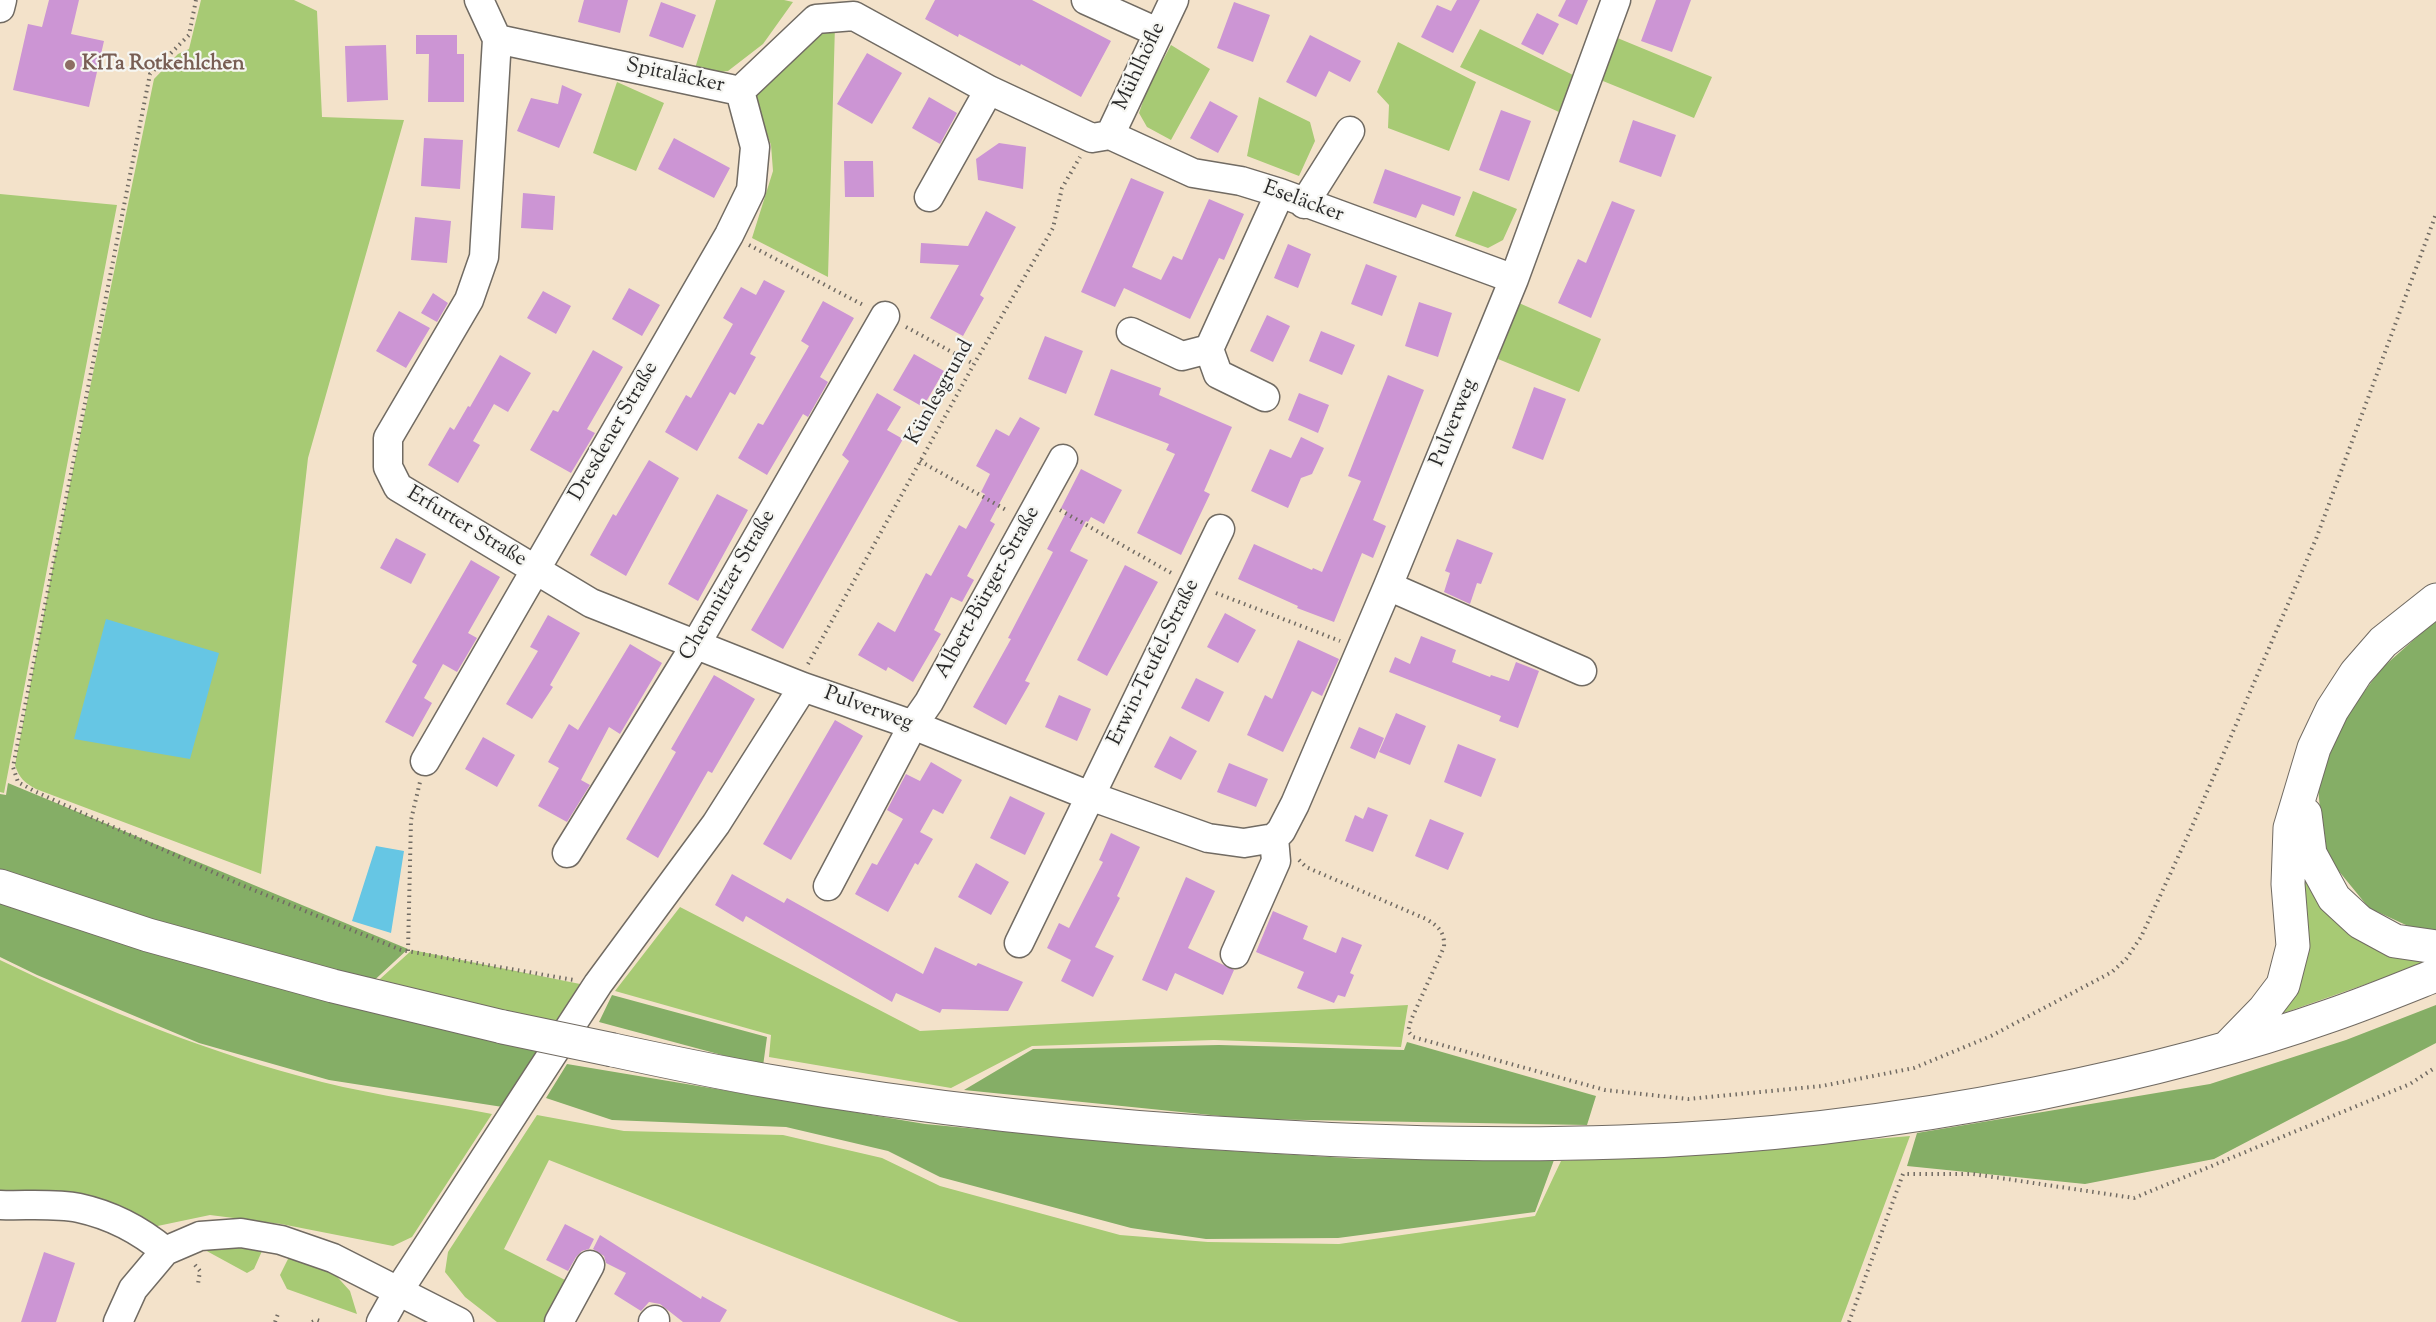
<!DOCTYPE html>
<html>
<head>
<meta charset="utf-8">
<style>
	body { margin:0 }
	canvas { display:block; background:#f3e2ca }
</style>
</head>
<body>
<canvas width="2436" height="1322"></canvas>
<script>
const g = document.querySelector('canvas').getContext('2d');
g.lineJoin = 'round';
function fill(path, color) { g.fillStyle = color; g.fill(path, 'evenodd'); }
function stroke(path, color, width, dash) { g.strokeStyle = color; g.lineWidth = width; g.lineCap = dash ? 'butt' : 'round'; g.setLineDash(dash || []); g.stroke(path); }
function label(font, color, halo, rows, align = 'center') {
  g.font = font + ' "Sorts Mill Goudy",serif'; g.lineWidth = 4.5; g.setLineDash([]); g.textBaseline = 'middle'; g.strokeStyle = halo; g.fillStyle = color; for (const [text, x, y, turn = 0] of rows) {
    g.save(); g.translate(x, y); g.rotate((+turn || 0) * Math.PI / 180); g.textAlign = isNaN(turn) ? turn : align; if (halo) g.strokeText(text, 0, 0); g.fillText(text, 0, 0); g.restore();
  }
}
fill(new Path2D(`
	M201 0H294L317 11 322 117 404 120 308 458 261 874 36 789C25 783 19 778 15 765L53 566 154 79 178 54 189 49Z
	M716 0H784L793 2 763 44 728 71 693 75Z
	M835 25 828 277 752 238 773 171 771 145 755 101 762 80 814 33Z
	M1480 29 1573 75 1559 112 1460 67Z
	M1615 37 1712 77 1694 118 1598 79Z
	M1398 42 1476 82 1449 151 1388 128 1389 105 1377 92Z
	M1171 45 1210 69 1171 140 1147 127 1139 113 1147 90Z
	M617 82 664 103 636 171 593 153Z
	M1259 97 1310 122 1315 141 1299 176 1247 156Z
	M1473 191 1517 209 1503 240 1488 248 1455 236Z
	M0 194 117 205 4 793 0 792Z
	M1519 303 1601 339 1579 392 1498 359Z
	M2297 862C2320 904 2337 935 2386 952 2400 957 2417 958 2432 961L2275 1016Z
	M680 907 920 1031 1408 1005 1401 1047 1214 1040 1032 1046 951 1088 769 1057 771 1035 615 991Z
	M412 950 590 986 559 1033 370 988Z
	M0 960C103 1010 211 1054 322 1082 378 1096 436 1103 492 1114L412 1237 393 1246 281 1224 210 1215 148 1228 0 1200Z
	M537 1115 624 1131 783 1135 882 1158 940 1186 1120 1235 1208 1242 1339 1244 1535 1216 1561 1161 1782 1147 1910 1136 1841 1322H959L549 1160 504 1249 569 1282 549 1322H497L465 1297 445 1272 448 1252Z
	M258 1243 262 1251 254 1269 247 1273 203 1249Z
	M298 1253 331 1270 350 1291 357 1314 287 1289 280 1275 288 1259Z`), '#a7ca74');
fill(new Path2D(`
	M2436 620V930L2419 931 2369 908 2324 853 2318 787 2339 725 2382 668Z
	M8 783 408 949 367 987 0 878V794L6 795Z
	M0 887 552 1045 509 1108 329 1080 199 1043 37 975 0 957Z
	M612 995 767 1037 763 1066 599 1022Z
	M2436 1005V1043L2214 1159 2085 1184 1907 1166 1917 1133 2210 1084 2346 1040Z
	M1407 1042 1596 1096 1587 1125 1250 1119 964 1090 1033 1049 1219 1045 1404 1050Z
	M567 1064 925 1124 1166 1147 1363 1159 1554 1160 1535 1212 1338 1238 1206 1239 1131 1228 940 1177 888 1151 786 1127 612 1120 546 1098Z`), '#85ae66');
fill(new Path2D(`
	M106 619 219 653 190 759 74 739Z
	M376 846 404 851 391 933 352 921Z`), '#66c6e4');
fill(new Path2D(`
	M49 0H79L71 34 104 41 89 107 13 90 28 24 42 27Z
	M584 0H628L620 33 578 22Z
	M935 0H1032L1111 41 1081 97 1021 64 1020 66 959 34 958 37 925 19Z
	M1457 0H1480L1453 53 1421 37 1437 5 1451 11Z
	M1566 0H1588L1577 25 1558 16Z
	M1656 0H1691L1672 52 1641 41Z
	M661 2 696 15 683 48 649 36Z
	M1234 2 1270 15 1253 62 1217 48Z
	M1537 13 1559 24 1543 55 1521 44Z
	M416 35H457V54H464V102H428L429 54H416Z
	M1310 35 1361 61 1350 82 1329 71 1316 97 1286 82Z
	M386 45 388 100 347 102 345 46Z
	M867 53 902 73 872 124 837 104Z
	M562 85 582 94 559 148 517 131 531 98 558 104Z
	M929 97 957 113 940 144 912 128Z
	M1210 101 1238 116 1218 153 1190 138Z
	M1501 110 1531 121 1509 181 1479 170Z
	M1633 120 1676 135 1661 177 1619 162Z
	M424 138 463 140 460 189 421 186Z
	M674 138 730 168 714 198 658 169Z
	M999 143 1026 147 1023 189 978 180 976 159Z
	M844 161H873L874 197H845Z
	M1385 169 1461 197 1454 216 1422 204 1416 218 1373 203Z
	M1131 178 1164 192 1132 267 1161 280 1173 256 1182 260 1209 199 1244 214 1224 260 1219 258 1190 319 1124 288 1115 307 1081 292Z
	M523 193 555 196 553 230 521 228Z
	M1612 201 1635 210 1591 318 1558 303 1578 259 1586 263Z
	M986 211 1016 227 980 295 984 298 963 336 930 318 959 265 920 263 921 243 968 246Z
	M415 217 451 221 447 263 411 260Z
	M1288 244 1311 254 1298 288 1274 278Z
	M1366 264 1397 276 1382 316 1351 304Z
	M764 280 785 291 750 354 756 357 735 395 730 392 697 451 665 432 686 395 691 398 733 324 723 318 741 287 756 295Z
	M629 288 660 305 642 336 612 319Z
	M543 291 571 306 556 334 527 318Z
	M433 293 448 303 437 322 421 313Z
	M823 301 854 318 820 377 828 382 808 417 803 414 767 475 738 458 758 423 763 425 809 346 801 341Z
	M1419 302 1452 313 1438 357 1405 346Z
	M399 311 430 328 406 368 376 351Z
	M1267 315 1290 326 1273 362 1250 351Z
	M1321 331 1355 345 1342 375 1309 361Z
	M1045 336 1083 351 1066 394 1028 379Z
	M593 350 623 367 587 429 595 433 571 473 530 450 553 410 558 412Z
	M914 354 944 371 923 407 893 390Z
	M500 355 531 373 508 412 494 404 473 441 480 445 458 483 428 465 450 427 454 430 468 406 470 407Z
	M1111 369 1161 388 1159 395 1232 427 1204 491 1210 494 1181 555 1137 533 1175 454 1166 450 1169 444 1094 415Z
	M1388 375 1424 390 1373 520 1386 526 1373 558 1362 553 1334 622 1297 608 1298 606 1238 579 1254 544 1312 570 1313 568 1322 572 1361 481 1348 476Z
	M1534 387 1566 399 1543 460 1512 448Z
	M877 393 901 407 887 430 903 439 783 649 751 630 849 461 842 455Z
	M1299 393 1329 405 1318 433 1288 420Z
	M1020 417 1040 428 990 521 995 524 967 576 974 580 962 602 951 597 934 630 941 634 913 682 888 667 886 671 858 655 878 622 895 632 926 573 931 576 959 525 966 529 985 494 981 492 990 474 976 466 996 429 1009 436Z
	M1301 437 1324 448 1312 474 1301 478 1288 508 1251 491 1270 449 1291 458Z
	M649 460 679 478 626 576 590 555 613 514 616 516Z
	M1081 469 1122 490 1104 524 1091 517 1088 522 1086 521 1070 551 1088 560 1025 681 1030 683 1006 725 973 707 1011 639 1008 638 1053 552 1047 549 1067 511 1061 508Z
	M717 494 748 510 698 601 668 584Z
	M396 538 426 554 411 584 380 568Z
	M1457 539 1493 553 1481 584 1477 583 1470 604 1444 592 1450 573 1445 571Z
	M471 560 500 577 468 633 477 638 457 672 443 664 424 698 432 703 413 737 385 722 417 665 412 662Z
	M1125 565 1158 582 1107 676 1077 660Z
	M1225 613 1256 630 1238 663 1207 647Z
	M548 615 580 633 550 685 553 687 532 719 506 704 538 651 530 647Z
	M1421 636 1456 650 1452 662 1490 677 1491 675 1509 681 1516 662 1539 671 1518 728 1499 721 1501 716 1389 672 1395 657 1410 664Z
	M1298 640 1339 659 1322 696 1312 691 1283 752 1247 735 1265 695 1272 699Z
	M630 644 662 663 620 734 609 727 581 780 590 785 567 822 538 806 559 768 548 762 569 724 578 730Z
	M714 675 755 699 712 773 708 771 658 858 626 839 676 752 671 749Z
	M1196 678 1224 692 1209 722 1181 708Z
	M1059 695 1091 709 1077 741 1045 727Z
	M1396 713 1426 726 1410 765 1379 752Z
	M835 720 863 736 791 860 763 844Z
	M1359 727 1384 738 1375 759 1350 748Z
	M1170 736 1197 751 1181 780 1154 767Z
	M483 737 515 755 497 787 465 769Z
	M1458 744 1496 759 1481 797 1444 782Z
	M931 762 962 780 943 814 933 809 920 832 933 839 918 865 915 863 888 912 855 894 872 863 877 865 903 819 887 810 906 774 920 781Z
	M1229 763 1268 779 1256 807 1217 792Z
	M1010 796 1045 813 1025 855 990 838Z
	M1368 807 1388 815 1373 852 1345 841 1355 815 1363 819Z
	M1430 819 1464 833 1448 870 1415 856Z
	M1111 833 1140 847 1117 896 1120 898 1095 947 1114 956 1093 997 1061 981 1071 960 1047 948 1059 923 1069 928 1103 862 1099 860Z
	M976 863 1009 882 991 915 958 897Z
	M732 874 784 903 787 898 923 974 935 947 976 966 978 963 1023 982 1008 1011 942 1009 940 1013 896 993 892 1002 746 916 743 922 715 905Z
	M1186 877 1215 891 1188 948 1234 970 1223 995 1175 973 1167 991 1142 980Z
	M1273 911 1308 926 1303 939 1336 953 1342 937 1362 945 1350 973 1354 975 1345 997 1338 995 1334 1003 1297 988 1304 972 1256 952Z
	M565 1224 594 1239 589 1249 582 1251 576 1257 568 1271 546 1260Z
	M600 1235 701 1299 702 1296 727 1310 720 1322H683L660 1304 649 1302 641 1311 614 1294 626 1273 606 1263 604 1256 593 1249Z
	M44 1252 75 1263 56 1322H21Z`), '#cc95d4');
const minor = new Path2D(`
	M479 0 497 39 740 91 816 19 854 16 989 90 1092 138 1110 135 1193 173 1241 181 1280 193 1514 279
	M1086 0 1157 32
	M0 8 2 0
	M497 39 484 257 469 300 388 438V467L398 487 591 603 803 687 913 725 1090 796 1208 838 1244 843 1274 838 1281 831 1295 804 1388 586 1514 279 1616 0
	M1110 135 1174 0
	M929 197 989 90
	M1304 204 1350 131
	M1131 332 1182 356 1209 349
	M1209 349 1280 193
	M1209 349 1218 374 1265 397
	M1388 586 1582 671
	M425 761 729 235 751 190 755 147 740 91
	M567 853 696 644 885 316
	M828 886 913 725 929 702 1063 459
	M1019 943 1220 529
	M1235 954 1276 861 1274 838
	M0 1205C25 1206 54 1203 79 1208 111 1215 140 1230 165 1251
	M118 1322 133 1289 165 1251 200 1236 241 1233 281 1240 333 1258 459 1322
	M381 1322 399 1290 598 984 716 824 803 687
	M559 1322 590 1265
	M653 1322 655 1320`);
const major = new Path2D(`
	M2305 814 2310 854 2334 898 2360 922 2395 941 2436 947
	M0 886 148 935 333 986 503 1027
	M2229 1046 2264 1010 2283 985 2293 946 2288 884 2290 828 2314 748 2332 710 2356 673 2383 642 2436 600
	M613 1050C664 1061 716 1072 768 1081 933 1110 1099 1127 1267 1136 1384 1143 1502 1146 1620 1142 1759 1138 1899 1121 2035 1094 2135 1074 2236 1049 2332 1015 2367 1003 2401 989 2436 975`);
stroke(minor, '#716b63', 31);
stroke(major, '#716b63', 35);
stroke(new Path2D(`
	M196 0 189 35 150 74 13 767 18 782 34 791 239 884 401 950 574 980
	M749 245 865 306
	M906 327 974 364
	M920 461 1008 511
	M1060 510 1173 574
	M1216 593 1340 641
	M808 664 974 364 1053 228 1062 188 1080 157
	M1299 860 1306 867 1426 919C1438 926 1445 932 1444 947L1411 1020 1408 1031 1413 1037 1605 1090 1688 1099 1822 1086 1914 1068 1991 1036 2112 972 2126 959 2141 937 2191 829 2316 539 2436 214
	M408 951 411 820 420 782
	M195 1265 200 1271 198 1284
	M275 1322 278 1314
	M312 1322 317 1320 323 1322
	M1849 1322 1903 1174H1973L2134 1198 2410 1084 2436 1067`), '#716b63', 4, [1.5, 4.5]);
stroke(minor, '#fff', 28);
stroke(major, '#fff', 33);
const majorBridge = new Path2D(`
	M503 1027 613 1050`);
stroke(majorBridge, '#716b63', 35, []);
stroke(majorBridge, '#fff', 33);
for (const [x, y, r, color] of [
	[70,65,6,"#8d6e63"]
]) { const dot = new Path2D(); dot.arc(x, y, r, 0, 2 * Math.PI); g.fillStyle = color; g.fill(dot); stroke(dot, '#f6f6f2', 2); }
label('bold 21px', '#785e54', '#f6f6f2', [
	["KiTa Rotkehlchen",82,65]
], 'left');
label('21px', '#2b2b2b', '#f6f6f2', [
	["Mühlhöfle",1141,67,-65],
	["Spitaläcker",675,77,12],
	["Eseläcker",1303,203,20],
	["Künlesgrund",941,393,-61],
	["Pulverweg",1455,423,-68],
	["Dresdener Straße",615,432,-60],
	["Erfurter Straße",466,528,31],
	["Chemnitzer Straße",729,586,-60],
	["Albert-Bürger-Straße",989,593,-61],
	["Erwin-Teufel-Straße",1155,663,-64],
	["Pulverweg",868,710,20]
]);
</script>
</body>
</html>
